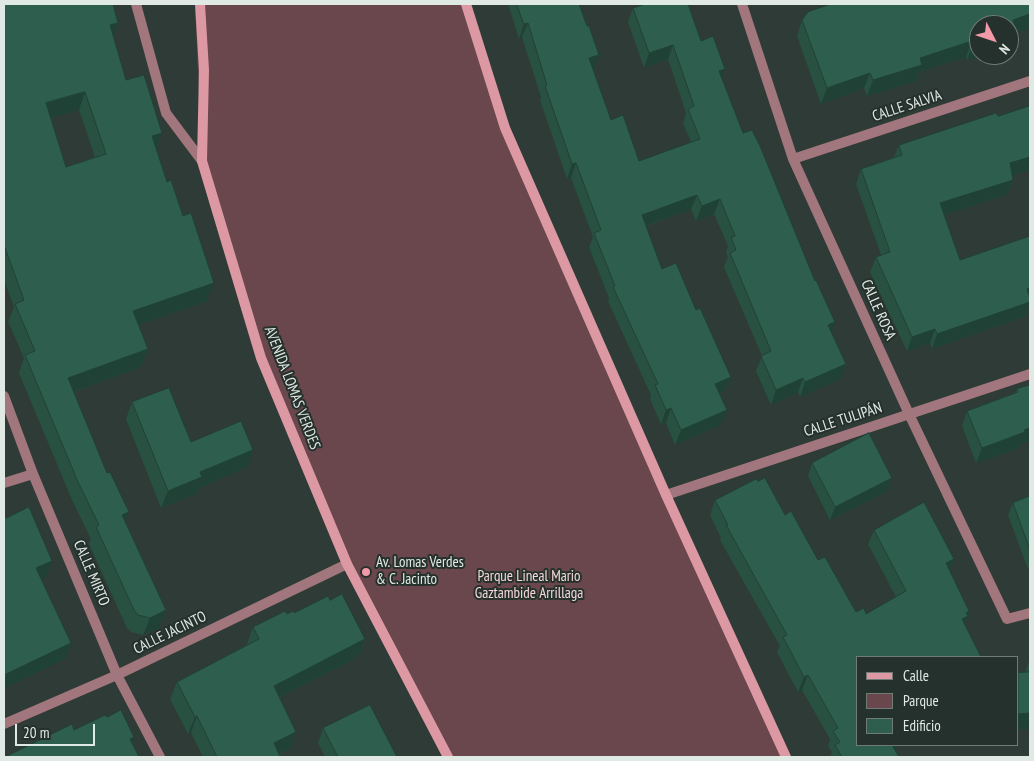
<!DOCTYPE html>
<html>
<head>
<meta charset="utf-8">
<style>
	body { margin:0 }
	#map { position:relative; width:1034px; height:761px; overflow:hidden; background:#2f3b36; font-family:"PT Sans Narrow",sans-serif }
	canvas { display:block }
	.frame { position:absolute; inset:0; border:5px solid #e1e9e5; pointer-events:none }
	.legend { position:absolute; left:856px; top:656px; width:162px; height:90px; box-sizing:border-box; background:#25312c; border:1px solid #707b76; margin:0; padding:6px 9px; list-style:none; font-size:15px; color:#e1e9e5 }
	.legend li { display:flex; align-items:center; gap:10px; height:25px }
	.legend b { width:25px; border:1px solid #707b76 }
	.north { position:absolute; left:969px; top:15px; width:50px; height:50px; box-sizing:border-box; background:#25312c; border:1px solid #707b76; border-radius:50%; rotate:131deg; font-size:14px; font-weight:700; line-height:20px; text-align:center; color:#e1e9e5 }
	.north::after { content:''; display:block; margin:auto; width:18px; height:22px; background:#f39aa8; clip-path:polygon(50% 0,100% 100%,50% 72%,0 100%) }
	.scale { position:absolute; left:15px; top:724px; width:80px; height:22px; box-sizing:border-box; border:2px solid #e1e9e5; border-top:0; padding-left:6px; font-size:15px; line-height:18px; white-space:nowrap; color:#e1e9e5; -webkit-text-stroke:4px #25312c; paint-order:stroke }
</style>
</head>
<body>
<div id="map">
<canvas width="1034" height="761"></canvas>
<div class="frame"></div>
<ul class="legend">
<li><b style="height:6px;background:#dc99a3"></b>Calle</li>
<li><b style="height:14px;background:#69474c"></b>Parque</li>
<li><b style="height:14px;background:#2e5e4d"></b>Edificio</li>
</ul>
<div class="north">N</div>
<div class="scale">20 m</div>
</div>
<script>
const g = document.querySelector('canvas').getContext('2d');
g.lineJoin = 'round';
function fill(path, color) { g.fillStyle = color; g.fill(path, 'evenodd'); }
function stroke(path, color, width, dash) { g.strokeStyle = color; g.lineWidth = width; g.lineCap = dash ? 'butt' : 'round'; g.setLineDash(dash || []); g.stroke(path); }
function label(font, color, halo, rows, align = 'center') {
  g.font = font + ' "PT Sans Narrow",sans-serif'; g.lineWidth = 4; g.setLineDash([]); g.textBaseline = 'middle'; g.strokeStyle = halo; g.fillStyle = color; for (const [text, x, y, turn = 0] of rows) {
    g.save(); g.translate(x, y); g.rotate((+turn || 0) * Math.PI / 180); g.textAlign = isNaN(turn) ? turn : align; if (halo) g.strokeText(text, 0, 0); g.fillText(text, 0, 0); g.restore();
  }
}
fill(new Path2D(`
	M195 4H466L505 128 786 757H448L347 564 261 358 202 161Z`), '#69474c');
stroke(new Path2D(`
	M136 4 166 113 202 161
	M742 4 793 159 909 414 1007 619 1030 613
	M793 159 1030 81
	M4 396 33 474 117 675 160 757
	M4 483 33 474
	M666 495 1030 374
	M4 724 117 675 347 564`), '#a1767c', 10);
stroke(new Path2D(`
	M200 4 204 70 202 161 261 358 347 564 448 757
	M466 4 505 128 666 495 786 757`), '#dc99a3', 10);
fill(new Path2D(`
	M4 4 118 23 113 36 126 80 162 133 156 148 207 301 138 325 148 349 141 367 73 392 125 521 166 610 159 628 143 635 131 632 127 628 89 544 91 539 72 500 19 373 24 358 8 322 14 307 4 280ZM79 110 95 157 66 167 51 118Z
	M508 4H579L599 55 593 70 611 120 639 161 691 142 683 123 686 113 668 59 644 68 628 22 633 8 701 41 721 78 743 133 846 364 841 378 800 397 798 392 771 405 756 371 762 356 724 267 728 257 726 252 728 246 714 214 696 221 691 209 646 226 662 269 696 310 731 377 725 391 719 394 721 425 675 445 666 423 661 424 650 399 651 395 608 301 609 298 589 247 593 237 571 178 567 179 540 100 541 97 522 37 519 39Z
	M829 4H1030L1015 33 1010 46H1009V25L979 55 967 60 966 57 919 72 916 81 867 96 864 88 821 104 797 36 802 20Z
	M899 145 1012 176 1013 180 1008 194 944 215 960 260 1030 236V304L1026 316 932 349 930 343 907 351 870 272 876 257 881 255 856 184 861 169 894 157Z
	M1030 385V441L1020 444 1019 448 976 463 962 426 967 411 1015 393 1017 389Z
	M132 402 191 442 247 467 199 488 196 494 161 508 126 419Z
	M812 463 892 478 887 491 830 520 808 476Z
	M1030 496V568L1028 569 1008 515 1013 503Z
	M715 500 785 515 856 612 866 614 896 597 868 544 874 530 954 559 950 571 969 611 965 624 858 657V745H897L895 750 899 757H830L832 752 828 746 830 739 802 690 798 692 777 652 780 646 720 540 721 538 710 515Z
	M330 600 365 639 359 656 280 697 290 749 279 755 280 757H203L191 733 188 734 170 699 177 682 247 645V644L253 627 287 614 294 613Z
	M1030 658V729H1018V673H1025Z
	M323 728 397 757H325L318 743Z`), '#285142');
fill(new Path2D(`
	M1030 14V28L1015 33 1010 46H1009V30L1013 20Z
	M118 23 112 40 110 25Z
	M528 23 522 37 519 39 524 24Z
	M972 41 966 57 919 72 916 81 867 96 873 80 920 58Z
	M979 42V55H982L967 60 973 44Z
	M673 45 668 59 644 68 649 53Z
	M599 55 594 70 584 73 589 58Z
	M725 69 719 83V71Z
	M870 73 864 88 821 104 827 88Z
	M85 92 79 110 40 121 46 103Z
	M162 133 155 150 152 136Z
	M1030 157V170L1005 178 1010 163Z
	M576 163 571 178 567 179 572 164Z
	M1013 180 1008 194 935 218 940 203Z
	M697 195 691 209 636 229 642 215Z
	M720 199 714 214 696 221 702 206Z
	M214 283 207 301 127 329 133 311Z
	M1030 288V301L1027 289Z
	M1030 302V304L1026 316 932 349 937 334Z
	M835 322 830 336 828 325Z
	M935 329 930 343 907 351 912 337Z
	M148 349 141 367 61 396 68 378Z
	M846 364 841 378 800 397 805 382Z
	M731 377 725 391 710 398 715 384Z
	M803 378 798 392 771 405 776 390Z
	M671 408 666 423 661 424 666 410Z
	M727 410 721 425 675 445 681 430Z
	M1030 428V441L1020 444 1019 448 976 463 982 448 1024 430Z
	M253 450 247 467 199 488 196 494 161 508 168 491 200 472Z
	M892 478 887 491 830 520 835 507Z
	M129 512 122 529V515Z
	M954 559 949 574 946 563Z
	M52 561 46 577 30 584 36 568Z
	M166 610 159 628 143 635 150 618Z
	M969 611 968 616 962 631V619L966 613Z
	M365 639 359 656 268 703 274 686Z
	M71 643 65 659 4 689V675Z
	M808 675 802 690 798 692 804 677Z
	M1030 713V729H1018V714Z
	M197 716 191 733 188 734 195 717Z
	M296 732 290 749 273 757 274 743Z
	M134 737 128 754 130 739Z
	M891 745H897L894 755Z`), '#204236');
const building = new Path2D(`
	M4 4H113L118 23 110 25 126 80 144 75 162 133 152 136 167 182 171 180 183 216 191 213 214 283 133 311 148 349 68 378 107 473 110 472 129 512 122 515 166 610 150 618 138 615 134 610 96 527 99 525 78 482 25 355 35 351 15 304 24 300 4 245ZM85 92 106 154 66 167 46 103Z
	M517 4H579L587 26H589L599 55 589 58 611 120 623 115 639 161 700 139 688 109 694 106 673 45 649 53 633 8 645 4H688L701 41 713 36 725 69 719 71 743 133 752 130 760 146 815 281 816 280 835 322 828 325 846 364 805 382 803 378 776 390 761 356 771 351 730 253 736 250 731 237 735 236 720 199 702 206 697 195 642 215 662 269 676 263 696 310 700 308 731 377 715 384 727 410 681 430 671 408 666 410 655 385 658 384 613 287 615 286 594 233 601 230 576 163 572 164 545 86 547 85 528 23 524 24Z
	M831 4H1030V14L1013 20 1016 30 1009 32V25H979V42L973 44 972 41 920 58 922 65 873 80 870 73 827 88 802 20 808 12Z
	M1030 106V157L1010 163 1013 180 940 203 960 260 1030 236V288L1027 289 1030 298V302L937 334 935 329 912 337 876 257 890 252 861 169 902 155 899 145 996 113 998 116Z
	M1030 385V428L1024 430 1025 432 982 448 967 411 1018 392 1017 389Z
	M169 388 191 442 241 421 253 450 200 472 202 477 168 491 132 402Z
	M869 433 892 478 835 507 812 463Z
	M765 478 785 515 791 511 818 560 825 557 856 612 864 608 866 614 906 591 874 530 924 502 954 559 946 563 969 611 966 613 968 616 962 619 981 657H858V745H892L899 757H842L835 745 840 742 833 731 838 728 808 675 804 677 783 637 787 635 726 525H728L715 500 756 479 758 481Z
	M1030 496V550L1013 503Z
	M29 507 52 561 36 568 71 643 4 675V514L6 518Z
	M342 594 365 639 274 686 296 732 274 743 280 757H217L197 716 195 717 177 682 259 639 253 627 285 611 287 614 293 611 294 613 328 596 330 600Z
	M1030 672V713L1018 714V673Z
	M370 705 397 757H338L323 728Z
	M121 710 134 737 130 739 139 757H5L72 724 74 730 105 715 107 717Z
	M1030 755V757H1025Z`);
fill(building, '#2e5e4d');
stroke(building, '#204236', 1);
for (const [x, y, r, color] of [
	[366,572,5,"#f39aa8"]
]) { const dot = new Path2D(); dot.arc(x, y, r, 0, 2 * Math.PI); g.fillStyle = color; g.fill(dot); stroke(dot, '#25312c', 2); }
label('15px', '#e1e9e5', '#25312c', [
	["CALLE SALVIA",907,106,-18],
	["CALLE ROSA",878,310,66],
	["AVENIDA LOMAS VERDES",292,388,69],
	["CALLE TULIPÁN",843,420,-18],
	["CALLE MIRTO",91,573,67],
	["CALLE JACINTO",170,633,-26]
]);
label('15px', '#e1e9e5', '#25312c', [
	["Av. Lomas Verdes",376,563],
	["& C. Jacinto",376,580]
], 'left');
label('15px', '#f7d7db', '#25312c', [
	["Parque Lineal Mario",529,577],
	["Gaztambide Arrillaga",529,594]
]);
</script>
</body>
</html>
